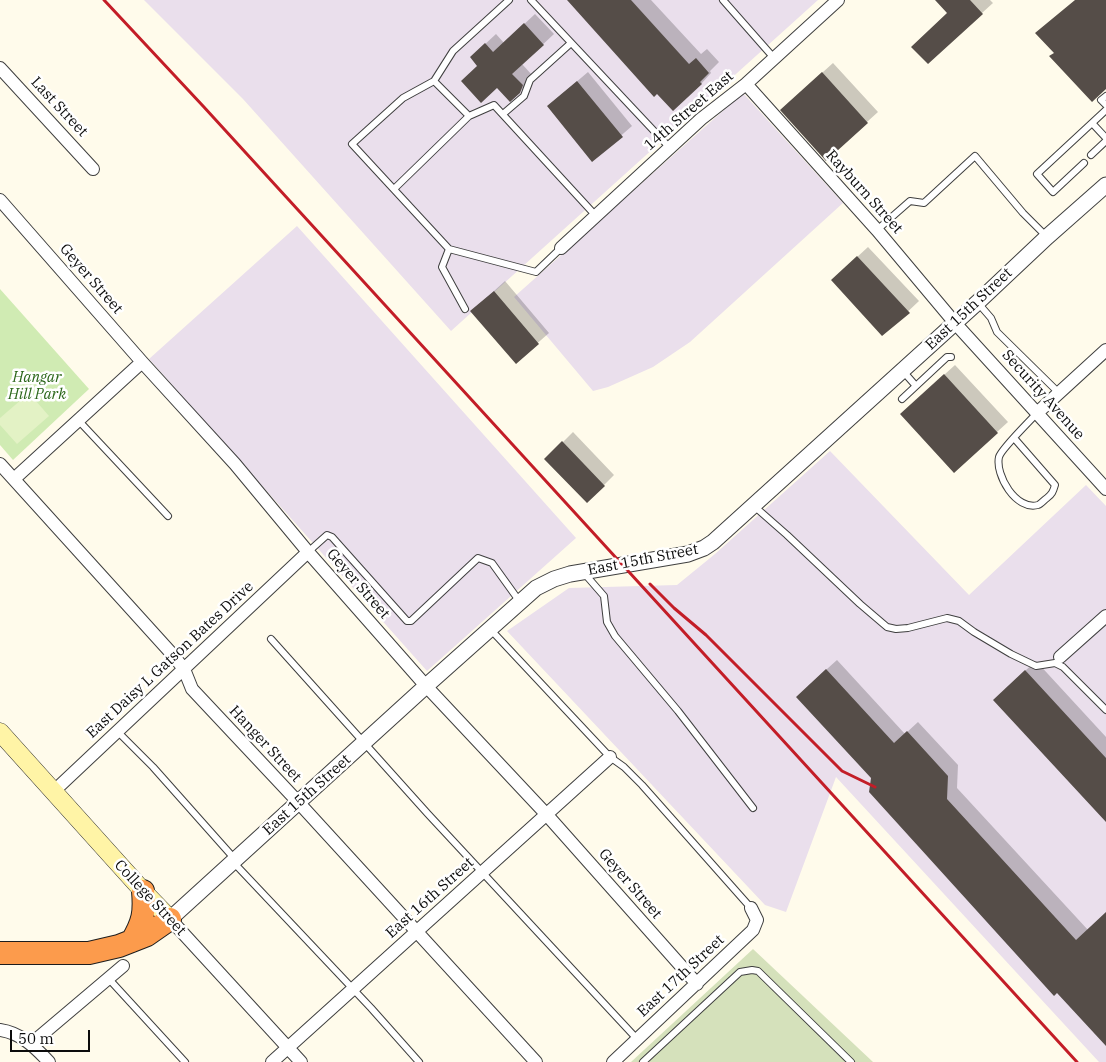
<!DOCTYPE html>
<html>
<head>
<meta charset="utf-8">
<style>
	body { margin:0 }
	#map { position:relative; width:1106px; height:1062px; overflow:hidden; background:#fffbeb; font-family:"IBM Plex Serif",serif }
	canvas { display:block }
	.scale { position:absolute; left:10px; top:1030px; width:80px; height:22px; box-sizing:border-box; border:2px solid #0c0c0c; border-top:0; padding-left:6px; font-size:15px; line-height:18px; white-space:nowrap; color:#0c0c0c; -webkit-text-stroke:4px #fff; paint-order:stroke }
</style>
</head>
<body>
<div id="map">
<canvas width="1106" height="1062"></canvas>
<div class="scale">50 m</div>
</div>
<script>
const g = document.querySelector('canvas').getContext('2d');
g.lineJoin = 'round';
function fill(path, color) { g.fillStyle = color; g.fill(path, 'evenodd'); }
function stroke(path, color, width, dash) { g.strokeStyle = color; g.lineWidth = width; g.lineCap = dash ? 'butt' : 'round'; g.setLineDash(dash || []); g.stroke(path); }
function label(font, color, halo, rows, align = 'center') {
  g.font = font + ' "IBM Plex Serif",serif'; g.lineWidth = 5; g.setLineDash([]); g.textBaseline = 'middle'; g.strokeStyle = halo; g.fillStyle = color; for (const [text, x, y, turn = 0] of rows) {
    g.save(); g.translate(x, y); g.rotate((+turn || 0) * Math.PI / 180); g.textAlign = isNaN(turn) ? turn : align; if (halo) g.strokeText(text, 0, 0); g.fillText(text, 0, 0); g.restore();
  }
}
fill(new Path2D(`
	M144 0H818L451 331 243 99Z
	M743 93 843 203 690 342 653 367 608 387 593 391 514 297Z
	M297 226 576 538 427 671 149 359Z
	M830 451 969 595 1086 485 1106 506V1062H1099L836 777 786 912 765 905 507 631 569 588 677 585 715 554Z`), '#eadfec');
fill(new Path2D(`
	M0 289 89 389 13 460 0 445Z`), '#d0ebb3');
fill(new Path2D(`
	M753 949 873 1062H631Z`), '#d5e1bb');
fill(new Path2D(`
	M29 393 49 416 17 444 0 425V418Z`), '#e3f2c5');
fill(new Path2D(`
	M568 0H651L701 54 707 49 719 62 710 71 711 73 701 84Z
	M937 0H990L993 3 928 62 948 12Z
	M535 14 554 34 522 64 532 75 530 81 519 92 479 65 482 47 496 34 504 43Z
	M833 63 878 112 826 159 792 100Z
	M588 72 632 126 593 160 548 106Z
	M868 247 919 301 883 335 843 270Z
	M505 281 549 333 516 362 472 311Z
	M955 365 1008 422 954 471 912 404Z
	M573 432 614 475 604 485 546 459Z
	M837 660 905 734 918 722 958 765 957 788 1088 930 1106 913V1044L873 778 808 686Z
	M1036 661 1106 737V821L1005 689Z`), '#0003');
fill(new Path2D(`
	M567 0H631L689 64 696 58 709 73 700 82 702 84 673 111 657 94 654 97Z
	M935 0H970L983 14 928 64 911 47 947 13Z
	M1075 0H1106V89L1092 102 1049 56 1054 53 1035 33Z
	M524 23 544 45 512 74 523 85 520 93 510 102 497 88 481 103 461 81 477 66 470 57 485 43 493 52Z
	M822 72 868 123 826 161 780 110Z
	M577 81 623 137 592 162 547 106Z
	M857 256 910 313 882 336 831 280Z
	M494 291 539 344 516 364 470 311Z
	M944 374 998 433 954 473 900 414Z
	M562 441 605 486 587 503 544 459Z
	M826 669 894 743 907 731 948 776 947 799 1076 940 1106 912V1046L1057 993 1054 996 869 792 871 778 796 697Z
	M1025 670 1106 758V822L993 700Z`), '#554d48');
const service = new Path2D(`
	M509 0 453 51 434 81 469 116 494 105 596 216
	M531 0 670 148
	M723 0 774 58
	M434 81 403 98 352 144 449 249 536 272 561 248
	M1106 96 1101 100 1106 105
	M503 114 524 96 530 80 571 43
	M1092 123 1106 110
	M1091 155 1106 141
	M1084 163 1053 192 1037 174 1092 123 1106 138
	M394 189 469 116
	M877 230 910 201 924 203 975 156 1023 213 1047 237
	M449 249 442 267 465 309
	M978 303 991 318 997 332 1059 393
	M902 370 916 386
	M902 399 947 357H951
	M79 421 168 516
	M1014 438 1055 485C1053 492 1052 494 1047 498 1044 500 1041 504 1038 505 1016 511 995 475 999 457 1001 449 1030 421 1037 413
	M754 506 787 535 860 604 887 627 896 629 908 628 947 618 959 621 974 632 1011 654 1036 666 1055 663 1063 667 1106 710
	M308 552 327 535 332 537 407 621H411L478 558 492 563 520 602
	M584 573 604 596 607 622 615 636 678 711 753 808
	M491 630 610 757 624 767 642 785 751 908
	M271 639 428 814 638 1040
	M117 731 153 767 233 857 235 864 371 1008 419 1062
	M108 978 185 1062
	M643 1062 740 972 752 970 758 971 851 1062`);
const minor = new Path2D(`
	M0 68 93 169
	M746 84 877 230 955 323 1106 489
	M0 200 142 362 235 464 308 552 426 686 547 815 697 984
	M561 248 701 119 746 84 838 0
	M1037 413 1106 350
	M0 464 172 654 184 669 192 689 299 803 536 1062
	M14 479 142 362
	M1060 657 1106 616
	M53 792 308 552
	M170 919 301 1062
	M0 1030C21 1033 35 1047 49 1062
	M32 1043 123 966
	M272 1062 610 757
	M613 1062 753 930 757 920 751 908`);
const tertiary = new Path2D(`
	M170 919 426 686 536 588 554 579 570 574 688 554 704 548 713 542 978 302 1047 237 1106 185`);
const secondary = new Path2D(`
	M0 732 143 891 170 919`);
const motorway = new Path2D(`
	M132 941C143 922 145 913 143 891
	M0 953H89L119 946 147 935 170 919`);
stroke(service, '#3f3f3f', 8);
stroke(minor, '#3f3f3f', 14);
stroke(tertiary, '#3f3f3f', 17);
stroke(secondary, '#2e2e2e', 19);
stroke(motorway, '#1d1d1d', 24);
stroke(service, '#fff', 6);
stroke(minor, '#fff', 12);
stroke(tertiary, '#fff', 15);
stroke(secondary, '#fff4a6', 18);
stroke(motorway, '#fc9b4c', 22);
stroke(new Path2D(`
	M104 0 203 106 1077 1062
	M650 584 674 608 706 635 842 771 875 787`), '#c31d27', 3);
label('15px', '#0c0c0c', '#fff', [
	["Last Street",59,107,47],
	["14th Street East",689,111,-41],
	["Rayburn Street",864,192,48],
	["Geyer Street",91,279,49],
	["East 15th Street",969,309,-43],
	["Security Avenue",1043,395,48],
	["East 15th Street",643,560,-11],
	["Geyer Street",358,584,49],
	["East Daisy L Gatson Bates Drive",170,660,-43],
	["Hanger Street",265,744,47],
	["East 15th Street",307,795,-42],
	["Geyer Street",630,884,49],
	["College Street",150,898,47],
	["East 16th Street",430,898,-42],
	["East 17th Street",681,976,-43]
]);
label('italic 15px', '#2a6619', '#fff', [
	["Hangar",37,378],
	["Hill Park",37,395]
]);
</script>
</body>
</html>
